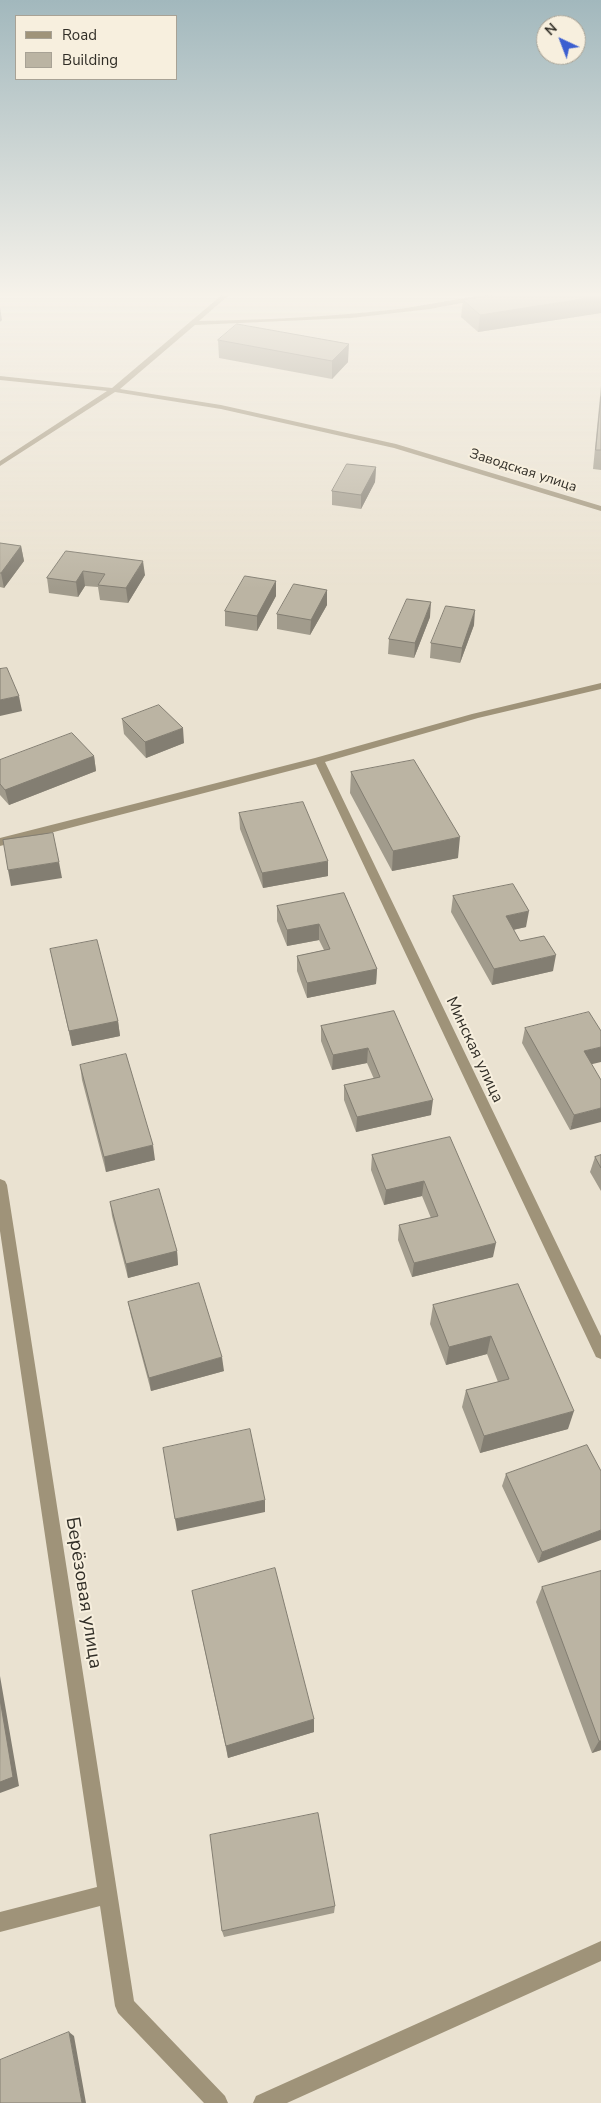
<!DOCTYPE html>
<html>
<head>
<meta charset="utf-8">
<style>
	body { margin:0 }
	#map { position:relative; width:601px; height:2103px; overflow:hidden; background:#eae2d1; font-family:"Nunito Sans",sans-serif }
	canvas { display:block }
	.legend { position:absolute; left:15px; top:15px; width:162px; height:65px; box-sizing:border-box; background:#f7efde; border:1px solid #a8a295; margin:0; padding:6px 9px; list-style:none; font-size:15px; color:#312e27 }
	.legend li { display:flex; align-items:center; gap:10px; height:25px }
	.legend b { width:25px; border:1px solid #a8a295 }
	.north { position:absolute; left:536px; top:15px; width:50px; height:50px; box-sizing:border-box; background:#f7efde; border:1px solid #a8a295; border-radius:50%; rotate:317deg; font-size:14px; font-weight:700; line-height:20px; text-align:center; color:#312e27 }
	.north::after { content:''; display:block; margin:auto; width:18px; height:22px; background:#3c5fd0; clip-path:polygon(50% 0,100% 100%,50% 72%,0 100%) }
</style>
</head>
<body>
<div id="map">
<canvas width="601" height="2103"></canvas>
<ul class="legend">
<li><b style="height:6px;background:#9f9379"></b>Road</li>
<li><b style="height:14px;background:#bbb4a3"></b>Building</li>
</ul>
<div class="north">N</div>
</div>
<script>
const g = document.querySelector('canvas').getContext('2d');
g.lineJoin = 'round';
function fill(path, color) { g.fillStyle = color; g.fill(path, 'evenodd'); }
function stroke(path, color, width, dash) { g.strokeStyle = color; g.lineWidth = width; g.lineCap = dash ? 'butt' : 'round'; g.setLineDash(dash || []); g.stroke(path); }
function label(font, color, halo, rows, align = 'center') {
  g.font = font + ' "Nunito Sans",sans-serif'; g.lineWidth = 4; g.setLineDash([]); g.textBaseline = 'middle'; g.strokeStyle = halo; g.fillStyle = color; for (const [text, x, y, turn = 0] of rows) {
    g.save(); g.translate(x, y); g.rotate((+turn || 0) * Math.PI / 180); g.textAlign = isNaN(turn) ? turn : align; if (halo) g.strokeText(text, 0, 0); g.fillText(text, 0, 0); g.restore();
  }
}
fill(new Path2D(`
	M223 294H230L199 321C263 320 326 317 389 310 429 306 470 294 510 294L430 309 351 318 195 325 120 389 221 405 396 444 601 506V511L394 448 221 409 115 392 0 466V461L107 391 0 380V376L112 388Z
	M601 683V689L478 718 325 762 601 1336V1359L596 1357 316 764 0 846V838L315 758 472 714Z
	M0 1179 5 1181 7 1185 134 2001 225 2096 228 2103H204L118 2013 115 2006 100 1906 0 1932V1912L97 1887 0 1231Z
	M601 1941V1961L287 2103H253L256 2096Z`), '#9f9379');
fill(new Path2D(`
	M601 294V313L478 332 461 317 463 300Z
	M218 340 348 362 332 379 219 358Z
	M601 386V470L593 469Z
	M376 467 375 482 361 509 332 505V491Z
	M0 543 21 546 24 561 4 588 0 587Z
	M66 551 145 575 128 603 100 600 98 587 85 586 78 597 49 593 47 578Z
	M276 581V596L257 631 225 626V611Z
	M327 590V605L310 635 277 629V614Z
	M430 617 414 658 388 654 389 639Z
	M474 625 460 663 430 658 431 643Z
	M122 719 184 743 146 758 124 734Z
	M94 756 96 771 9 805 0 795V760Z
	M351 772 458 858 392 871 350 793Z
	M239 813 328 876 263 888 240 829Z
	M344 893 377 969 376 984 307 998 297 971V956L324 950 319 940 287 946 277 921V906Z
	M453 896 526 927 513 930 520 941 553 971 492 985 451 912Z
	M50 949 118 1021 120 1036 72 1046Z
	M394 1011 431 1115 356 1132 344 1100V1085L374 1079 367 1063 332 1070 321 1041V1026Z
	M525 1028 591 1064 570 1130 522 1043Z
	M80 1065 155 1160 106 1172 82 1080Z
	M450 1137 493 1257 412 1277 398 1240 399 1225 431 1218 422 1196 384 1205 371 1170 372 1155Z
	M601 1155V1191L590 1172 595 1157Z
	M110 1202 177 1251 178 1265 128 1278 112 1216Z
	M518 1284 568 1429 480 1453 462 1407 466 1390 498 1382 487 1354 446 1365 430 1324 433 1305Z
	M128 1302 224 1371 151 1391 131 1316Z
	M587 1445 538 1563 502 1486 506 1474Z
	M601 1571V1750L592 1753 536 1602 542 1587Z
	M192 1591 314 1732 228 1758Z
	M335 1906 334 1913 224 1937 222 1931Z`), '#a19b8c');
fill(new Path2D(`
	M601 296V313L478 332 480 315Z
	M0 307 2 320 0 322Z
	M349 344 348 362 332 379V361Z
	M376 467 375 482 361 509V495Z
	M21 546 24 561 4 588 1 573Z
	M143 561 145 575 128 603 126 588Z
	M83 571 85 586 78 597 76 582Z
	M276 581V596L257 631V616Z
	M327 590V605L310 635 311 620Z
	M431 602 430 617 414 658 415 643Z
	M475 610 474 625 460 663 462 648Z
	M19 696 22 711 0 716V700Z
	M183 728 184 743 146 758 145 742Z
	M94 756 96 771 9 805 5 790Z
	M460 837 458 858 392 871 393 851Z
	M328 861V876L263 888 262 873Z
	M59 862 62 878 11 886 8 870Z
	M529 911 526 927 503 932 506 916Z
	M319 924V940L287 946V930Z
	M556 955 553 971 492 985 494 969Z
	M377 969 376 984 307 998V983Z
	M118 1021 120 1036 72 1046 69 1031Z
	M601 1047V1062L580 1067 584 1051Z
	M368 1048 367 1063 332 1070 333 1055Z
	M433 1100 431 1115 356 1132 357 1117Z
	M601 1108V1122L570 1130 574 1115Z
	M153 1145 155 1160 106 1172 104 1157Z
	M424 1181 422 1196 384 1205 386 1190Z
	M496 1243 493 1257 412 1277 414 1263Z
	M177 1251 178 1265 128 1278 126 1264Z
	M491 1336 487 1354 446 1365 449 1347Z
	M222 1357 224 1371 151 1391 149 1378Z
	M574 1411 568 1429 480 1453 484 1436Z
	M265 1500V1512L177 1531 175 1519Z
	M601 1530V1540L538 1563 542 1552Z
	M0 1676 19 1786 0 1793Z
	M314 1719V1732L228 1758 226 1746Z
	M599 1741H601V1750L592 1753Z
	M69 2032 74 2036 86 2103H82Z`), '#837e72');
const building = new Path2D(`
	M500 294H601V296L480 315 463 300Z
	M237 324 349 344 332 361 218 340Z
	M601 397V450H596Z
	M347 464 376 467 361 495 332 491Z
	M0 543 21 546 1 573H0Z
	M66 551 143 561 126 588 98 585 105 574 83 571 76 582 47 578Z
	M245 576 276 581 257 616 225 611Z
	M294 584 327 590 311 620 277 614Z
	M407 599 431 602 415 643 389 639Z
	M446 606 475 610 462 648 431 643Z
	M7 668 19 696 0 700V669Z
	M159 705 183 728 145 742 122 719Z
	M72 733 94 756 5 790 0 784V760Z
	M414 760 460 837 393 851 351 772Z
	M303 802 328 861 262 873 239 813Z
	M53 833 59 862 8 870 3 840Z
	M513 884 529 911 506 916 520 941 544 936 556 955 494 969 453 896Z
	M344 893 377 969 307 983 297 956 330 949 319 924 287 930 277 906Z
	M97 940 118 1021 69 1031 50 949Z
	M394 1011 433 1100 357 1117 344 1085 380 1077 368 1048 333 1055 321 1026Z
	M589 1012 601 1031V1047L584 1051 601 1080V1108L574 1115 525 1028Z
	M126 1054 153 1145 104 1157 80 1065Z
	M450 1137 496 1243 414 1263 399 1225 438 1216 424 1181 386 1190 372 1155Z
	M601 1155V1168L595 1157Z
	M159 1189 177 1251 126 1264 110 1202Z
	M199 1283 222 1357 149 1378 128 1302Z
	M518 1284 574 1411 484 1436 466 1390 509 1379 491 1336 449 1347 433 1305Z
	M250 1429 265 1500 175 1519 163 1448Z
	M587 1445 601 1471V1530L542 1552 506 1474Z
	M275 1568 314 1719 226 1746 192 1591Z
	M601 1571V1741H599L542 1587Z
	M0 1699 13 1777 0 1782Z
	M318 1813 335 1906 222 1931 210 1835Z
	M69 2032 82 2103H0V2060Z`);
fill(building, '#bbb4a3');
stroke(building, '#837e72', 1);
const sky = g.createLinearGradient(0, 0, 0, 589);
sky.addColorStop(0, '#a2b8bd');
sky.addColorStop(0.5, '#f6f2ea');
sky.addColorStop(1, '#f6f2ea00');
g.fillStyle = sky;
g.fillRect(0, 0, 601, 589);
label('14px', '#312e27', '#f7efde', [
	["Заводская улица",523,471,18]
]);
label('16px', '#312e27', '#f7efde', [
	["Минская улица",474,1050,65]
]);
label('19px', '#312e27', '#f7efde', [
	["Берёзовая улица",83,1593,81]
]);
</script>
</body>
</html>
